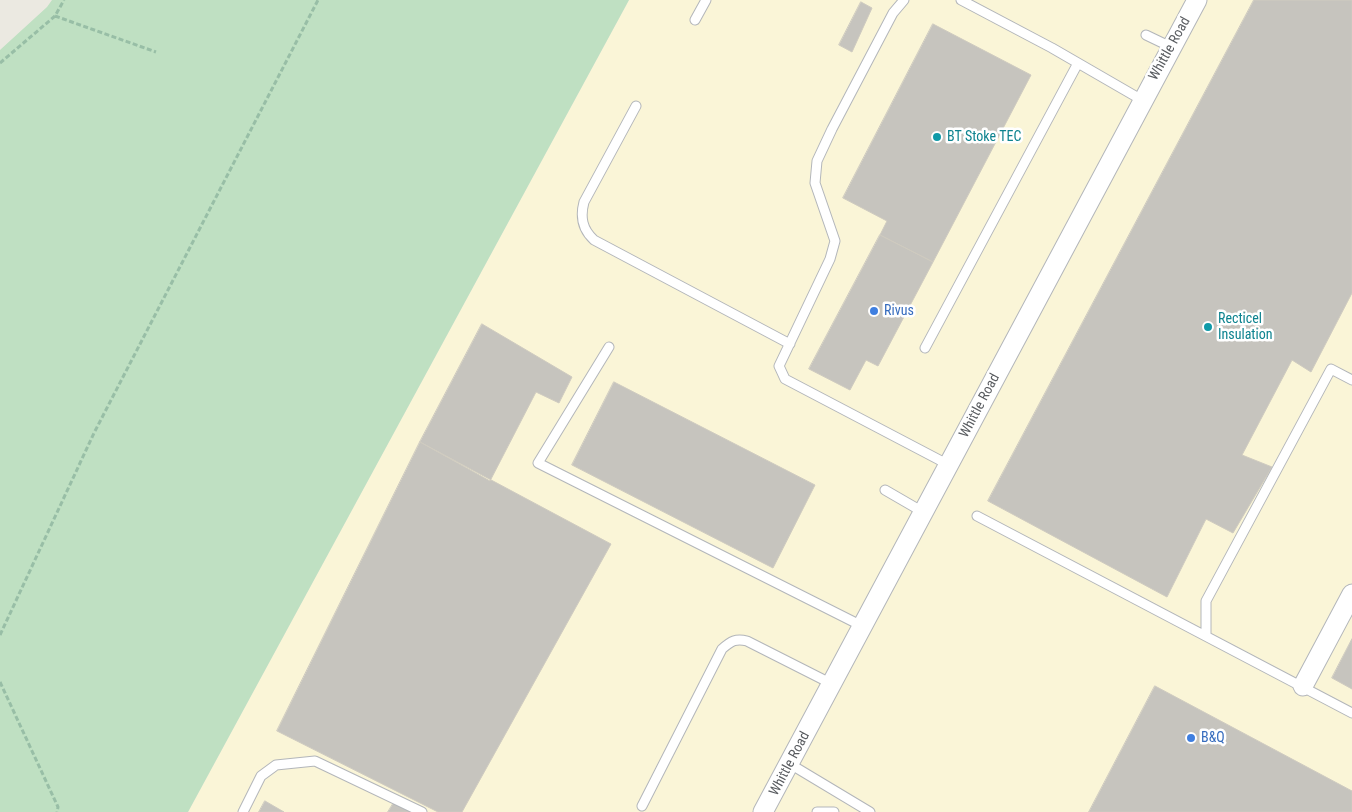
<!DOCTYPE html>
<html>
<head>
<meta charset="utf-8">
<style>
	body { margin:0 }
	canvas { display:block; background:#ebe9e1 }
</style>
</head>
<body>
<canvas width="1352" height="812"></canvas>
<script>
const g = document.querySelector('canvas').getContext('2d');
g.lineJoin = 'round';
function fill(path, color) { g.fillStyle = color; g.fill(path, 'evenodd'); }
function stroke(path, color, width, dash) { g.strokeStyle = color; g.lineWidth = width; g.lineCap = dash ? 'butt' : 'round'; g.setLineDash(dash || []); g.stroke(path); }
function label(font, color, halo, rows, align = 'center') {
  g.font = font + ' "Roboto Condensed",sans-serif'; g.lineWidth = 5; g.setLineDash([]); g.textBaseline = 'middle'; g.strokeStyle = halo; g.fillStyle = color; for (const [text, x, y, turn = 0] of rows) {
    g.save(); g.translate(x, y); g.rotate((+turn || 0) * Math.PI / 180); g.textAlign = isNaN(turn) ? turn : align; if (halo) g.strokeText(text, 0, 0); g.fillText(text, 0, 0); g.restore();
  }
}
fill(new Path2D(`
	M629 0H1352V812H188Z`), '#faf5d7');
fill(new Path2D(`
	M52 0H629L188 812H0V50L47 7Z`), '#bfe0c2');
const building = new Path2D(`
	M1254 0H1352V293L1311 372 1292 360 1242 455 1272 467 1233 533 1206 519 1167 597 988 501Z
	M861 2 872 8 852 52 839 45Z
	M933 24 1031 75 933 262 880 235 887 221 843 198Z
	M880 235 933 262 878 366 866 360 850 390 809 369Z
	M482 324 572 377 559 403 536 392 490 481 420 442Z
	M614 382 815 485 773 568 572 465Z
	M420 442 611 544 462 812H438L277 731Z
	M1352 639V689L1332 678Z
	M1155 686 1352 791V812H1089Z
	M396 799 420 812H388Z
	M265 801 284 812H259Z`);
fill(building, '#c6c4be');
stroke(building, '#cfcbc0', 1);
const service = new Path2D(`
	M904 0 893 13 832 129 817 161 815 183 835 241 830 259 779 366 785 379 949 465
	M961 0 1052 48 1142 100
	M695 20 706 0
	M1146 35 1171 47
	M636 106 584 202C580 217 582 229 594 240L790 344
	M609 347 538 463 862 626
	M925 348 1078 63
	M885 490 923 512
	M977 516 1352 713
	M1206 636V601L1331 369 1352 380
	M790 764 870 812
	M642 806 722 649C731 641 736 638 747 641L832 684
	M243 812 261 776 276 765 315 761 422 812
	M817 812H834`);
const minor = new Path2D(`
	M1303 686 1352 594
	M763 812 1197 0`);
stroke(service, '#b3b6ba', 11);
stroke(minor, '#b3b6ba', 21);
stroke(new Path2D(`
	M55 16 156 52
	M0 63 55 16 64 0
	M0 635 94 433 318 0
	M0 682 58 807 57 812`), '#98bea6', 3, [5, 2.5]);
stroke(service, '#fff', 9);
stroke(minor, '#fff', 19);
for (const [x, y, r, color] of [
	[937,137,5,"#0f9aa8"],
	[874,311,5,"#3f7fe0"],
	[1208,327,5,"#0f9aa8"],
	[1191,738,5,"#3f7fe0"]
]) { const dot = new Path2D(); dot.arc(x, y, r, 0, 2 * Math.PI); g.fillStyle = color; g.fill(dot); stroke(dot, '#fff', 2); }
label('14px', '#595c60', '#fff', [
	["Whittle Road",1170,49,-61],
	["Whittle Road",980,406,-62],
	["Whittle Road",790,764,-62]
]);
label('14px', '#0d838f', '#fff', [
	["BT Stoke TEC",947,137],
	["Recticel",1218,319],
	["Insulation",1218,335]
], 'left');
label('14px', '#366cbe', '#fff', [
	["Rivus",884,311],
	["B&Q",1201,738]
], 'left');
</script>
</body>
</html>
